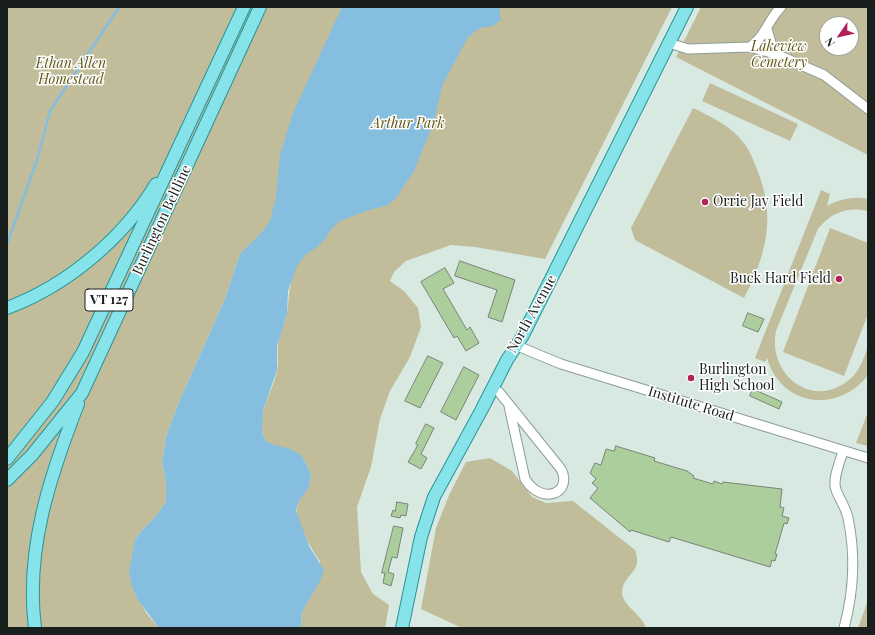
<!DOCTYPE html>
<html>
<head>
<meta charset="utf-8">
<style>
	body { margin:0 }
	#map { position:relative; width:875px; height:635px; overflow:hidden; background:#d8e9e2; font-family:"Playfair Display",serif }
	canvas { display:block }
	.frame { position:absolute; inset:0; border:8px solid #191f1c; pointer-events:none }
	.north { position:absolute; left:819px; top:16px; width:40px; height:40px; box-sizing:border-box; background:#fff; border:1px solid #a3a5a4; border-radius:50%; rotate:236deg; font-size:11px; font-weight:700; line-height:16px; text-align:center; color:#191f1c }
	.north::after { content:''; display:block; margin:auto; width:14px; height:18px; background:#b0225a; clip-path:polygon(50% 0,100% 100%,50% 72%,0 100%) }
</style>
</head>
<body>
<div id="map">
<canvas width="875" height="635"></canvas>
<div class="frame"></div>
<div class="north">N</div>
</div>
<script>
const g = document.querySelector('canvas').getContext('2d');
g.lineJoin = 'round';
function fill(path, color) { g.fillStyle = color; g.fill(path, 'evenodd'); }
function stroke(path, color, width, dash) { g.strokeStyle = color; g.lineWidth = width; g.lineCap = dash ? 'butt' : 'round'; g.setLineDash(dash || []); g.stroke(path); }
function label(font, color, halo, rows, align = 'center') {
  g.font = font + ' "Playfair Display",serif'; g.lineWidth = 3; g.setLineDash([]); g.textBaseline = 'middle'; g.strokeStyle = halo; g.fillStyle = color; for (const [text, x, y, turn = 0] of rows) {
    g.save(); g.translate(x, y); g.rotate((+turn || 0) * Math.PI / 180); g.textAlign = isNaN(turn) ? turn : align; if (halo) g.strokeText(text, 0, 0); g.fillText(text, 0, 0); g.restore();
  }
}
fill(new Path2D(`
	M7 7H672L545 259 475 247 451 245 406 261 394 272 390 281 404 291 418 308 421 327 410 357 390 391 380 419 371 467 357 507 361 572 373 594 389 605 385 628H301L302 612 314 590 320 561C312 550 295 522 297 509 298 496 314 487 310 473 303 441 273 454 265 439 253 418 274 391 277 370 279 362 277 353 278 345 279 334 285 324 287 313 289 303 288 294 291 284L240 254 225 299 179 402 166 437 162 463 166 482V502L156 516 142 530 135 540 132 587 147 614 159 628H7Z
	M701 7H868V155L676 57ZM827 24H851V48H827Z
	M710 83 798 124 790 141 702 101Z
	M693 108C710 116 731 126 743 142 750 150 754 162 758 172 776 218 766 256 744 298L635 240 631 228Z
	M821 190 830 194 827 206C840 199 853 196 868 199V211C848 206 830 213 818 229L776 331C767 375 814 411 850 379 860 371 863 359 868 347V375C839 414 781 407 767 358L765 362 755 358Z
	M830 228 868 243V314L844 376 783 352Z
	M868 412V446L856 443Z
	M490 458 512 471 532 497 546 503 573 501 635 550C644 572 623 574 622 592 622 606 642 614 646 628H462L421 609 436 528 450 493 466 462Z
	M868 600V628H858Z`), '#c1bd9b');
fill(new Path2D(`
	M342 7H499L501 20 493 26 480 28 468 37 442 86 434 122 414 171 396 198 388 205 366 211 340 221 332 228 325 239 316 248 305 255 297 266 288 291 287 314 277 346V370L263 411 262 433 266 441 271 444 291 449 302 456 307 465 311 475 309 487 299 501 296 510 309 546 324 570 320 581 302 612 301 628H159L138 600 132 587 129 571 135 540 142 530 156 516 166 502V482L162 463 166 437 179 402 225 299 240 254 263 231 270 221 276 197 280 155 293 113Z`), '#86bedf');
stroke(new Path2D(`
	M7 244 38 157 50 111 119 7`), '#86bedf', 2.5);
const building = new Path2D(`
	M460 261 515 280 502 322 488 317 497 290 455 276Z
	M445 268 454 283 443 289 467 330 470 327 479 343 466 351 457 336 454 338 421 282Z
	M748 313 764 319 758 332 743 326Z
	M428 356 443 363 420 408 405 401Z
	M464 367 479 375 456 420 441 412Z
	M753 389 782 402 779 409 750 396Z
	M426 424 434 428 421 454 427 458 421 469 408 462 418 445 416 444Z
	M616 446 655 458 654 461 687 471 694 476 693 478 713 484 714 481 722 484 723 482 782 489 780 507 784 508 782 516 789 518 787 524 784 523 775 554H777L775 561 772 560 770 567 671 537 669 542 631 530 630 532 590 498 598 488 592 483 596 479 590 473 595 463 601 465 606 449 614 451Z
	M397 502 408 504 406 516 401 515 400 518 391 516 393 510 395 511Z
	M394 526 403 528 397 558 392 557 388 572 394 574 391 586 383 583 385 573H382Z`);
fill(building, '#accd9c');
stroke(building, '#7b8377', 1);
const minor = new Path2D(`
	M767 29 772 46 778 55 824 75 868 109
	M669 43 688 49 750 47 778 55
	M750 47C765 37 768 20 781 7
	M515 345 561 364 868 458
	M499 392 561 469C573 492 543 507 525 479L509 406
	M843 451C840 462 832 479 836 490 840 500 846 508 848 518 856 556 854 591 844 628`);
const major = new Path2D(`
	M7 308C66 286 123 239 156 184
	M7 459 53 401 83 352 244 7
	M7 480 32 455 82 393 260 7
	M35 628C25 550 50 476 78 404
	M402 628 421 537 434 497 482 409 507 360 522 337 687 7`);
stroke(minor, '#8d9d96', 11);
stroke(major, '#2a9398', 14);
stroke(minor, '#fff', 9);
stroke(major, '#85e3e9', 12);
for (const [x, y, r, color] of [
	[705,202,4,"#b0225a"],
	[839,279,4,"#b0225a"],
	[691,378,4,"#b0225a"]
]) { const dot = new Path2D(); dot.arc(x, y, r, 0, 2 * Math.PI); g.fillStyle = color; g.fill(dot); stroke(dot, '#fff', 1.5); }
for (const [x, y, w] of [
	[109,300,48]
]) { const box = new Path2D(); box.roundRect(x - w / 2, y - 11, w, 22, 3); g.fillStyle = '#fff'; g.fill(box); stroke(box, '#191f1c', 1); }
label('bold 13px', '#191f1c', null, [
	["VT 127",109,300]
]);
label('italic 14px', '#615918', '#fff', [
	["Lakeview",779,47],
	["Cemetery",779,63],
	["Ethan Allen",71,64],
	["Homestead",71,80],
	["Arthur Park",408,124]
]);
label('14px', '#191f1c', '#fff', [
	["Orrie Jay Field",713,202],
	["Buck Hard Field",831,279,"right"],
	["Burlington",699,370],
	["High School",699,386]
], 'left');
label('14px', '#191f1c', '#fff', [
	["Burlington Beltline",162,220,-65],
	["North Avenue",532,314,-61],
	["Institute Road",691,404,17]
]);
</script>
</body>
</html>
